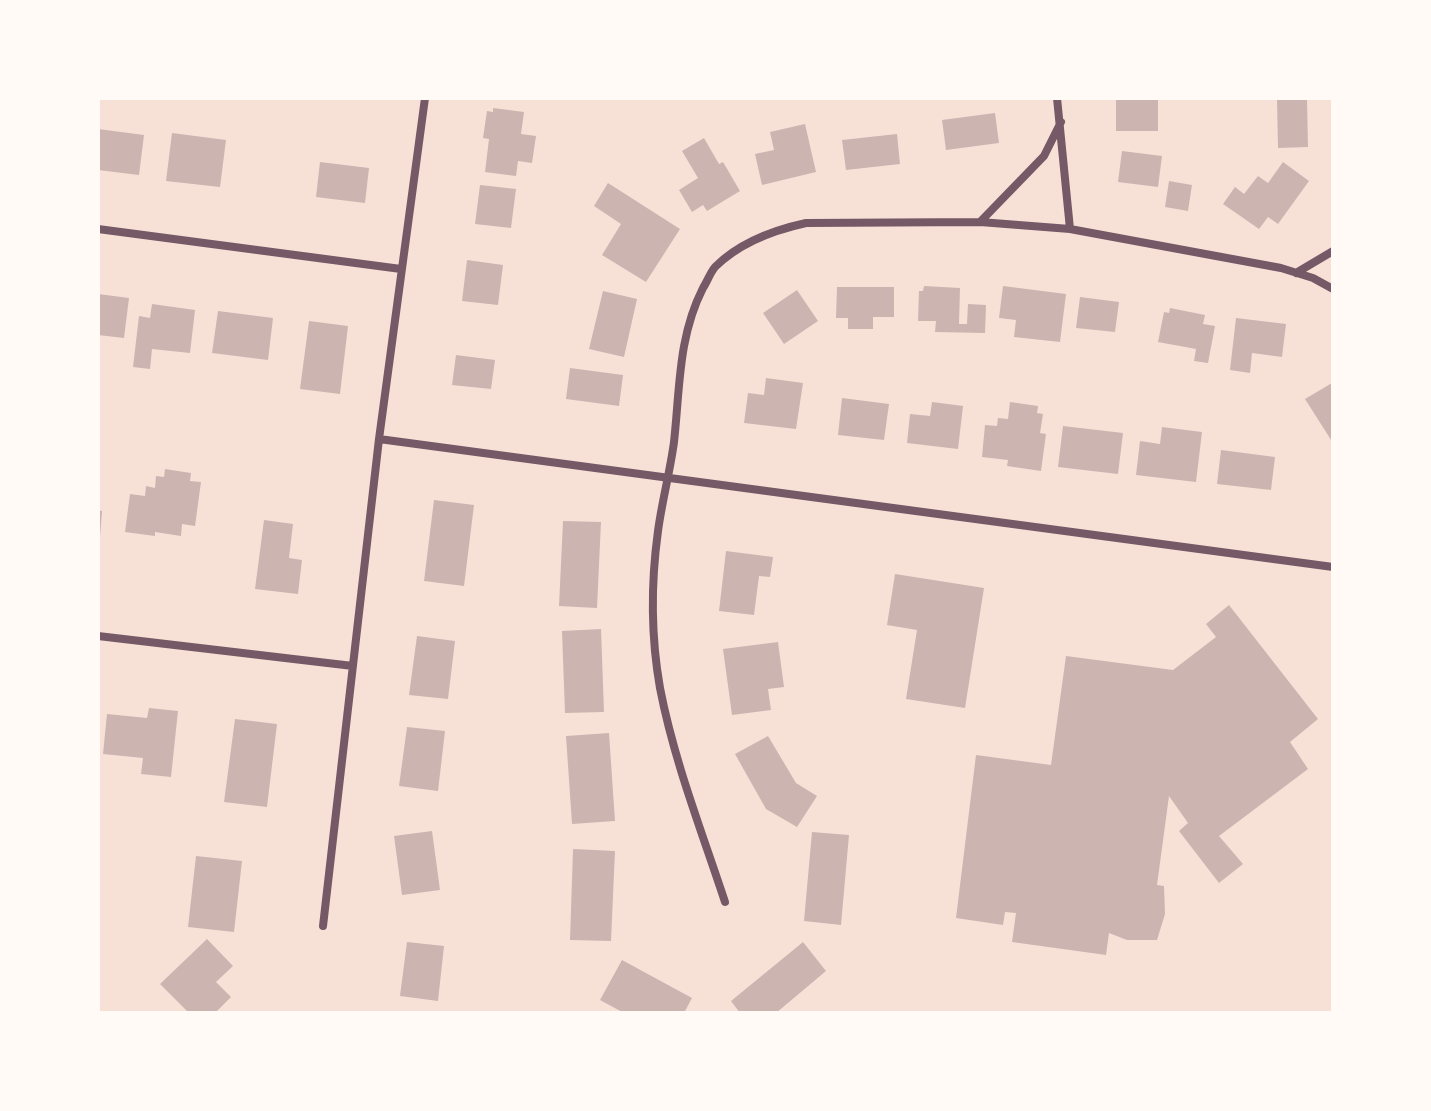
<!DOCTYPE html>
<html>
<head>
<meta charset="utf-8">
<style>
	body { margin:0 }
	#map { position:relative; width:1431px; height:1111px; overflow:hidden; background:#f7e1d7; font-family:Jost,sans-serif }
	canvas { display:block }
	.frame { position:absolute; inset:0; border:100px solid #fffaf5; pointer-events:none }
</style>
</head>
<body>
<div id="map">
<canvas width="1431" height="1111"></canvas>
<div class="frame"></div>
</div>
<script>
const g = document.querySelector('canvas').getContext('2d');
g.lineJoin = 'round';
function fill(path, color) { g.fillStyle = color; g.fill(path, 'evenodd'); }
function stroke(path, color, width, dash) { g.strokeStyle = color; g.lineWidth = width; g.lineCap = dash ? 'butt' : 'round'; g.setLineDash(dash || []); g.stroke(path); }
fill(new Path2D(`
	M1116 98H1158V131H1116Z
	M1277 99H1307L1308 147 1278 148Z
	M493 108 524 112 521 134 536 136 532 163 518 161 516 176 485 172 489 139 483 138 487 111 493 112Z
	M995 113 999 143 946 150 942 120Z
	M805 124 816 172 762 185 755 154 774 150 770 132Z
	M98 129 144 135 139 175 98 170Z
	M172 133 226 140 220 187 166 181Z
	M897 134 900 164 846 170 842 140Z
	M704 138 719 164 723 162 740 191 707 211 703 205 692 212 679 190 698 178 682 151Z
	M1122 151 1162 156 1158 187 1118 182Z
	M320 162 369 168 365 203 316 197Z
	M1283 162 1309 181 1278 224 1268 217 1259 229 1223 204 1235 187 1244 194 1258 176 1268 183Z
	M1169 181 1192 185 1188 211 1165 207Z
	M608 183 680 229 646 282 602 255 621 224 594 206Z
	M480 185 516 189 511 228 475 224Z
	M467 260 503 265 498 305 462 301Z
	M924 286 960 288 959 324H967L968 304 986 305 985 333 935 332 936 321H918L919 291H923Z
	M1003 286 1066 294 1060 342 1014 337 1016 320 999 318Z
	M837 287H894V317H873V329H848V318H836Z
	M797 290 818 321 784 344 763 313Z
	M603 291 637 299 624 357 589 349Z
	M98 294 129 298 124 338 98 335Z
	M1080 297 1119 302 1115 332 1076 328Z
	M152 304 195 310 190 353 152 349 150 369 133 367 139 316 150 318Z
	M1170 308 1205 315 1203 324 1215 326 1208 363 1194 361 1196 349 1158 342 1164 312 1169 313Z
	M218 311 273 318 268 360 212 353Z
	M1236 318 1286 324 1282 357 1252 353 1250 373 1230 370Z
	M309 321 348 326 340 394 300 389Z
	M456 355 495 360 491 389 452 385Z
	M570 368 623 375 619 406 566 399Z
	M766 378 803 383 796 429 744 423 748 393 764 395Z
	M1332 383 1333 385V443L1305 399Z
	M842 398 889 404 884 440 838 435Z
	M932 402 963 406 958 449 907 443 910 414 930 416Z
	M1010 402 1038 406 1037 413 1043 414 1040 433 1046 434 1041 471 1007 466 1008 460 982 457 985 425 997 426 998 418 1008 419Z
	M1063 426 1123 433 1118 474 1058 467Z
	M1162 427 1202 432 1196 482 1136 475 1140 441 1160 444Z
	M1221 450 1275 457 1271 490 1217 484Z
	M165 469 191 473 190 481 201 482 195 526 182 524 181 536 155 532V536L125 532 130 494 145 496 146 486 155 488 156 476 164 477Z
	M434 500 474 505 464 586 424 581Z
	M98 510 102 511 100 537H98Z
	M264 520 293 524 289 558 302 560 298 594 255 589Z
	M563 521 601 522 597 608 559 606Z
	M726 551 773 557 770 577 759 576 754 615 719 611Z
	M895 574 984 588 965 708 906 699 917 630 887 625Z
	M1229 605 1318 719 1290 742 1308 769 1219 836 1243 864 1219 883 1179 831 1188 823 1169 796 1157 885 1164 886 1165 914 1157 940H1127L1109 933 1106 955 1012 942 1016 913 1005 912 1003 925 956 918 976 755 1051 765 1066 656 1173 670 1216 637 1206 624Z
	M601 629 604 712 565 713 562 631Z
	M417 636 455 641 448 699 409 695Z
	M778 642 784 687 768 689 771 710 732 715 723 649Z
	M149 708 178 711 171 777 141 774 143 758 103 754 107 714 147 718Z
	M235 719 277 724 267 807 224 802Z
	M407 727 445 731 438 791 399 786Z
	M609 733 615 821 572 824 566 736Z
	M768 736 796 783 817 796 797 827 766 809 735 754Z
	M432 831 440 890 402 895 394 836Z
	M812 832 849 835 841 925 804 921Z
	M573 849 615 851 611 941 570 940Z
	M196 856 242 861 234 932 188 927Z
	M207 939 233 966 216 982 231 997 215 1013H189L160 984Z
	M407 942 444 946 438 1001 400 996Z
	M803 942 826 971 776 1013H740L731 1001Z
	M622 960 692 998 684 1013H624L600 1000Z`), '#ccb4b1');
stroke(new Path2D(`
	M1057 98 1070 229
	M980 222 1044 156 1061 122
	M98 229 401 269
	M1296 273 1333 251
	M379 439 1333 567
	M98 636 353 666
	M725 902C702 832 674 761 660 688 651 637 651 582 658 531 662 501 670 472 674 442 680 388 678 337 703 288 707 282 710 273 715 267 739 243 774 230 806 223L980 222 1070 229 1281 268 1313 278 1333 289
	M323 926 379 439 425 98`), '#755966', 8);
</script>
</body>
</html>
